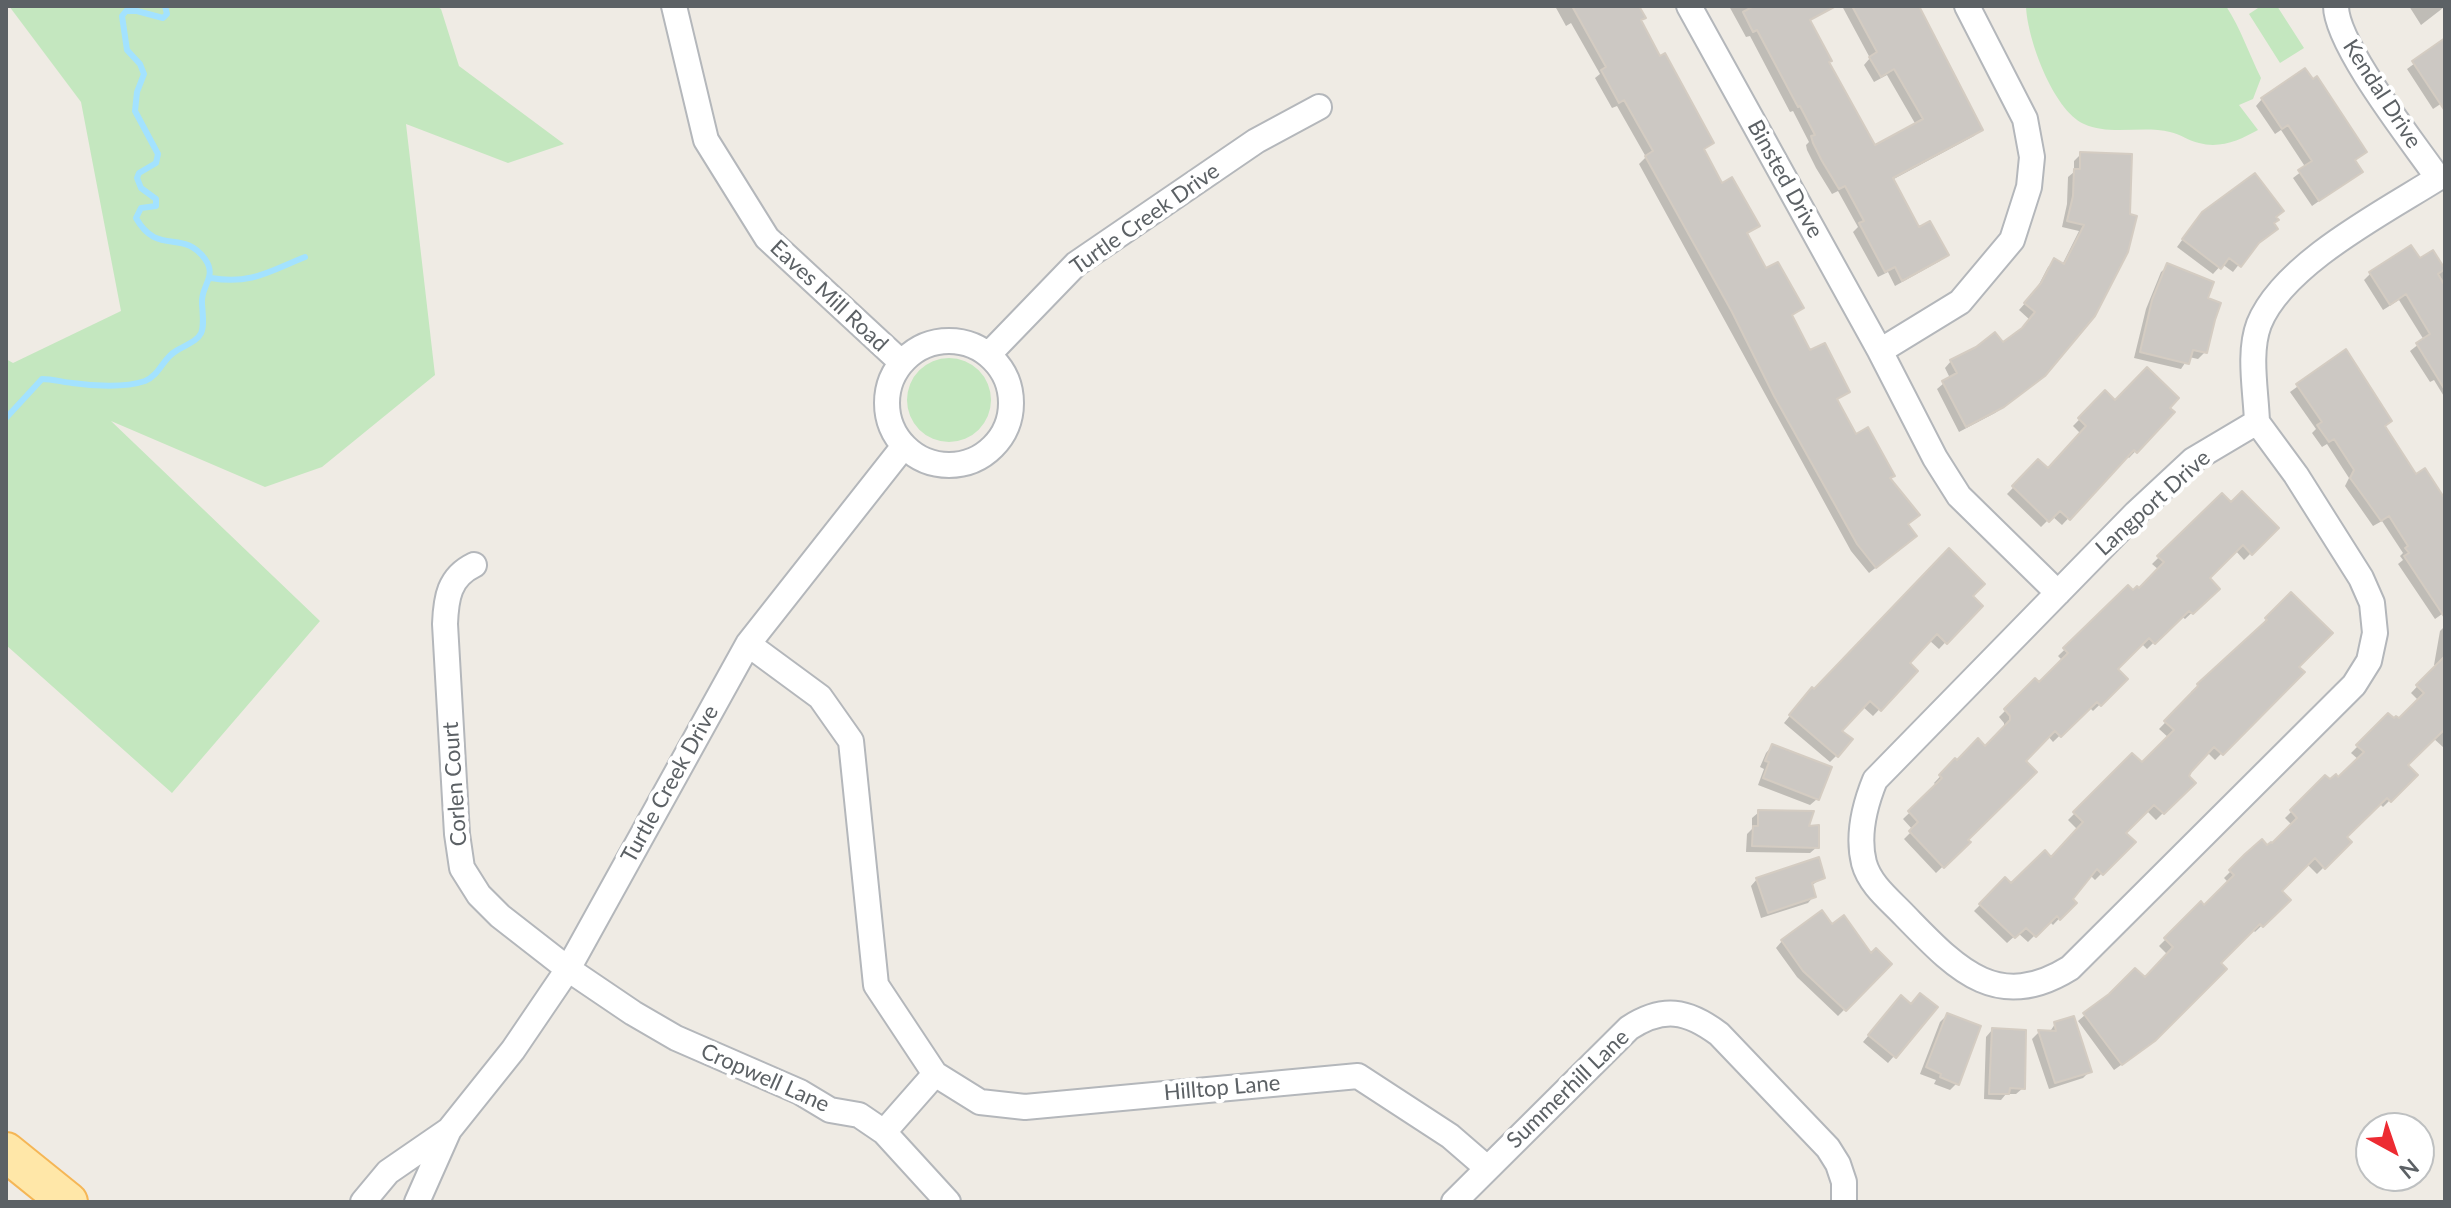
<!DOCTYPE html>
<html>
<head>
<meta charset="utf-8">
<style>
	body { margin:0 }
	#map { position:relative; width:2451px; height:1208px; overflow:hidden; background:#efebe4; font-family:Lato,sans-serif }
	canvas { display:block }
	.frame { position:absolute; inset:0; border:8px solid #5c6165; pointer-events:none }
	.north { position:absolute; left:2355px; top:1112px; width:80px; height:80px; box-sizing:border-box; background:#fff; border:2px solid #bec0c1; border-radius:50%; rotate:140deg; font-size:22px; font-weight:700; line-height:32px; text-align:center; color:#5c6165 }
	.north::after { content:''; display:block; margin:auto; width:28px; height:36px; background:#ed2b32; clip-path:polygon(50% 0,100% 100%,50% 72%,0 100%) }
</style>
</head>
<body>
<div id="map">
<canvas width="2451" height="1208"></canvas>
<div class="frame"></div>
<div class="north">N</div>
</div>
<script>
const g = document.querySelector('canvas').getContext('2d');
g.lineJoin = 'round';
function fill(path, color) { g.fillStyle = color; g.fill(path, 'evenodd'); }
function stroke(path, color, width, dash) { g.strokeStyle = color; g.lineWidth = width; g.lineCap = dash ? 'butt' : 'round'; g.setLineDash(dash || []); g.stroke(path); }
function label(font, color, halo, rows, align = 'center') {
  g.font = font + ' Lato,sans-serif'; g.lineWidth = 8; g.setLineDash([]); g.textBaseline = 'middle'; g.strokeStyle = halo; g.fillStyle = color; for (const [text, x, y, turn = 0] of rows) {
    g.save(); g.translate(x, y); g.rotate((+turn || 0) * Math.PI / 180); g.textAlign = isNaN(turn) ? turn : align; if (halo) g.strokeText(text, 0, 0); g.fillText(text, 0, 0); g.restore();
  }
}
fill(new Path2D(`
	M9 6H436L441 9 459 66 564 144 508 163 406 124 435 375 322 467 265 487 111 421 320 621 172 793 6 645V359L13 363 121 311 81 102Z
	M2026 6H2226C2241 29 2249 54 2261 78L2253 99 2239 105 2258 130C2240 140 2220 149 2199 143 2189 141 2180 134 2170 132 2143 125 2110 136 2084 124 2053 110 2027 38 2026 6Z
	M2261 6H2277L2304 48 2280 63 2249 14Z
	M907 400a42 42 0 1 1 84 0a42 42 0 1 1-84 0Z`), '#c4e7bf');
fill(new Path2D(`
	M1555 6H1637L1639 21 1712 143 1702 151 1721 185 1757 225 1746 234 1765 271 1802 308 1791 317 1809 353 1848 391 1836 401 1855 437 1889 479 1906 525 1908 542 1869 573 1851 551 1639 164 1646 157 1617 106 1612 108 1595 78 1600 74 1571 23 1566 26Z
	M1729 6H1813L1817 14 1809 22 1827 63 1874 147 1916 125 1887 75 1874 82 1864 65 1870 58 1842 6H1917L1980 129 1974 136 1892 180 1919 230 1946 255 1940 261 1895 286 1888 272 1878 277 1853 232 1858 227 1838 191 1832 194 1816 168 1807 150 1806 145 1809 142 1793 111 1790 112 1750 36 1746 37Z
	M2409 6H2441L2443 8 2421 25Z
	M2442 43 2445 48V101L2433 109 2407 69Z
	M2312 82 2364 152 2354 161 2360 172 2312 206 2293 178 2306 168 2281 130 2275 134 2256 106 2262 99Z
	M2081 154 2130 156 2036 383 1995 413 1959 432 1937 389 1950 378 1945 368 1951 361 2003 345 2020 332 2030 320 2019 310 2035 292 2048 267 2054 261 2062 265 2079 231 2062 227 2067 204 2068 177 2074 172V161Z
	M2275 218 2233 272 2222 264 2213 274 2177 247 2196 221Z
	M2432 253 2445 273V398L2434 380 2430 382 2410 351 2424 340 2399 300 2383 310 2364 280 2370 274 2419 261Z
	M2168 266 2205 299V352L2198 359 2189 357 2181 369 2134 358 2146 309 2161 272Z
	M2345 352 2383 427 2445 515V612L2435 619 2398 564 2403 560 2400 556 2403 553 2382 521 2373 526 2345 486 2349 478 2327 444 2322 447 2312 433 2316 429 2290 392Z
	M2105 393 2115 402 2167 408 2172 413 2129 458 2127 456 2062 525 2052 516 2041 527 2007 494 2038 462 2047 470 2081 434 2073 426Z
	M2222 495 2231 505 2276 528 2244 560 2235 550 2207 578 2211 595 2185 619 2181 616 2147 649 2141 643 2115 669 2119 686 2093 711 2089 707 2053 742 2048 736 2023 761 1966 840 1968 842 1936 873 1904 839 1913 830 1903 819 1937 786 1934 783 1949 767 1985 748 2004 728V723L1999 717 2035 681 2039 685 2063 661 2058 656 2128 588 2133 593 2139 590 2159 570 2152 564Z
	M2291 595 2297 667 2302 672 2215 760 2207 752 2187 776 2193 783 2156 820 2146 810 2124 833 2133 842 2095 880 2090 875 2070 899 2074 903 2053 925 2049 921 2028 942 2018 933 2007 943 1974 911 2005 880 2011 886 2051 859 2078 830 2068 820 2132 756 2142 765 2169 738 2159 729 2193 694 2191 692 2262 627 2260 626Z
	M1970 596 1980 606 1939 649 1929 640 1907 663 1916 671 1873 716 1862 706 1839 731 1837 755 1830 762 1784 723 1806 696Z
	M2445 626V667L2434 665 2440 631Z
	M2431 672 2445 686V745L2443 747 2433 738 2405 765 2415 775 2383 807 2379 803 2345 837 2349 842 2317 874 2307 864 2279 891 2288 900 2255 932 2252 929 2218 963 2146 1047 2114 1070 2078 1021 2085 1015 2145 979 2168 955 2159 946 2201 904 2204 908 2229 883 2224 878 2247 855 2267 848 2292 825 2285 818 2326 777 2330 782 2338 780 2359 760 2351 753 2388 716 2399 721 2419 701 2411 693Z
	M1772 746 1817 799 1810 805 1758 785 1764 769 1760 767 1766 753Z
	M1759 812 1806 828 1817 847 1810 853 1746 852 1747 834 1752 829V818Z
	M1823 877 1811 886 1814 896 1808 903 1761 918 1751 886 1757 879Z
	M1831 927 1871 956 1889 964 1838 1016 1797 977 1776 948 1782 941Z
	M1894 1005V1056L1888 1063 1863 1042Z
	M1947 1015 1957 1083 1950 1090 1934 1084 1936 1080 1920 1074 1940 1022Z
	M2055 1024 2090 1071 2083 1078 2049 1089 2032 1039 2039 1032 2049 1033Z
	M1992 1030 2023 1088 2016 1094H2006L2001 1100 1984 1099 1986 1037Z`), '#0003');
stroke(new Path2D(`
	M211 278C251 285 270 271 305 257
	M6 418 42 379C52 379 62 382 72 383 93 386 125 388 145 381 160 375 163 358 176 351 203 336 205 338 202 304 200 286 218 277 205 259 183 228 158 257 136 218L141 208 156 206V199L141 188 137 178 139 173 156 163 158 154 135 111 137 92 144 74 140 64 127 50 122 16 126 11H137L163 18 167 14 165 6`), '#a3e2ff', 6);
const building = new Path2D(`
	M1572 6H1639L1646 18 1641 20 1660 56 1665 53 1714 143 1704 149 1722 183 1732 177 1760 226 1747 233 1766 268 1778 262 1804 308 1792 315 1810 350 1825 343 1850 392 1837 399 1856 434 1868 427 1895 476 1890 478 1920 515 1908 524 1917 536 1876 568 1857 544 1774 396 1732 312 1645 156 1653 151 1624 100 1619 103 1601 70 1606 67Z
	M1754 6H1836L1810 20 1832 61 1829 62 1875 145 1923 119 1894 69 1881 77 1869 57 1877 52 1852 6H1919L1983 130 1893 178 1919 227 1930 221 1949 255 1902 281 1895 267 1885 272 1859 223 1864 221 1845 186 1839 189 1822 161 1813 143 1811 136 1815 135 1800 106 1798 107 1757 30 1753 32 1743 12Z
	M2445 38V111L2412 61Z
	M2305 68 2313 79 2317 76 2367 152 2355 160 2363 172 2319 201 2298 170 2312 161 2288 125 2282 129 2261 98Z
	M2080 152 2132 154 2130 214 2137 216 2128 252 2095 316 2045 376 2004 407 1966 427 1942 381 1957 373 1950 360 1976 347 1995 332 2003 342 2022 328 2035 312 2024 303 2041 283 2054 258 2064 264 2084 225 2067 221 2073 196 2074 169H2080Z
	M2255 173 2284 211 2276 217 2279 220 2274 223 2278 229 2259 243 2241 267 2229 258 2221 269 2182 239 2202 212Z
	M2411 245 2420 258 2433 250 2445 269 2438 274 2445 286V390L2416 343 2430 334 2406 294 2390 305 2369 272Z
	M2167 263 2214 282 2208 298 2221 303 2215 320 2207 353 2193 350 2189 364 2140 352 2152 300Z
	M2346 349 2392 421 2385 426 2416 474 2425 468 2445 499V618L2404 556 2409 553 2405 548 2408 546 2389 516 2381 521 2364 497 2350 478 2354 470 2334 439 2329 442 2317 425 2322 422 2296 384Z
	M2147 367 2179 398 2170 408 2175 412 2137 453 2134 450 2070 520 2060 511 2049 522 2012 486 2038 459 2048 468 2086 426 2078 418 2105 390 2115 400Z
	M2242 491 2279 528 2252 555 2243 545 2210 578 2220 589 2193 614 2189 611 2155 644 2149 638 2118 669 2128 679 2101 706 2097 702 2061 737 2055 731 2026 761 2037 772 1968 840 1971 842 1944 868 1909 831 1918 822 1908 811 1942 778 1939 775 1955 758 1957 760 1978 738 1985 746 2010 720V716L2004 709 2035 678 2039 682 2068 653 2063 648 2128 585 2133 590 2137 586 2139 588 2164 562 2157 556 2222 493 2231 502Z
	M1949 548 1985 584 1973 596 1983 606 1947 644 1937 634 1910 663 1918 671 1881 711 1870 701 1842 731 1853 739 1838 757 1789 715 1812 687 1814 689Z
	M2291 592 2333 633 2299 667 2305 672 2223 755 2214 747 2191 772 2189 776 2196 783 2164 814 2154 805 2126 833 2136 842 2103 875 2097 869 2073 899 2077 903 2060 920 2057 916 2036 937 2026 928 2015 938 1979 904 2005 877 2011 883 2045 850 2051 857 2083 822 2073 812 2132 753 2142 762 2174 730 2164 721 2198 686 2197 684 2267 620 2265 618Z
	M2445 656V729L2408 765 2418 775 2391 802 2387 798 2347 837 2352 842 2325 869 2315 858 2282 891 2291 900 2263 927 2260 924 2221 963 2227 969 2155 1041 2122 1065 2083 1013 2109 994 2135 968 2145 977 2173 947 2164 938 2201 901 2204 905 2234 875 2229 870 2245 854 2262 839 2267 845 2271 842 2272 843 2297 818 2290 810 2325 775 2330 779 2336 774 2338 777 2364 752 2356 745 2388 713 2394 718 2396 716 2399 718 2424 693 2416 685Z
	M1772 744 1832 767 1819 800 1763 778 1769 762 1765 761Z
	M1758 810 1814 811 1809 826 1819 825V848L1752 846 1753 826H1758Z
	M1819 857 1825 878 1812 883 1816 897 1768 913 1756 878Z
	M1822 910 1832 924 1844 915 1871 953 1876 948 1892 964 1846 1011 1803 971 1781 940Z
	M1920 993 1938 1007 1896 1058 1868 1035 1901 995 1911 1004Z
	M1947 1013 1981 1026 1959 1085 1940 1077 1941 1074 1926 1067Z
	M2074 1016 2092 1072 2055 1083 2038 1030 2056 1031 2054 1022Z
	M1992 1028 2026 1030 2025 1089 2010 1088 2009 1094H1989Z`);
fill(building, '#ccc8c3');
stroke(building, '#d4ccc2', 2);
const street = new Path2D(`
	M674 6 706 140 767 238 901 362
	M1689 6 1880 351 1935 458 1959 496 2058 593
	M887 403a62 62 0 1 1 124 0a62 62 0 1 1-124 0Z
	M1880 351 1960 302 2012 240 2029 187 2032 157 2025 119 1967 6
	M989 354 1076 264 1256 141 1319 107
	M2257 422 2296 475 2361 578 2372 603 2375 633 2369 661 2354 685 2070 968C1996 1014 1955 967 1905 916 1890 900 1870 885 1864 863 1857 835 1864 807 1875 780L2136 513 2193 460 2257 422C2256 391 2248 353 2259 324 2283 264 2384 212 2438 178 2413 142 2336 45 2336 6
	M474 565C449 577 446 598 445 624L457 834 462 868 479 895 500 916 568 969 633 1013 676 1038 800 1092 830 1110 859 1115 884 1132 948 1202
	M748 644 820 697 851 741 876 985 935 1074 980 1102 1025 1107 1358 1076 1450 1136 1487 1168
	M449 1130 513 1050 568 969 748 644 904 446
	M884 1132 935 1074
	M363 1202 388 1172 449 1130 417 1202
	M1454 1202 1629 1028C1663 1006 1687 1010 1719 1034L1828 1148 1838 1164 1844 1182V1202`);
const primary = new Path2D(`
	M6 1152 68 1202`);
stroke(street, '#b4b7bb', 28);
stroke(primary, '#f5b656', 42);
stroke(street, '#fff', 24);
stroke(primary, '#ffe7a8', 38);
label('22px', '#5c6165', '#fff', [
	["Kendal Drive",2382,94,57],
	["Binsted Drive",1785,179,61],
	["Turtle Creek Drive",1145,219,-35],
	["Eaves Mill Road",829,296,43],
	["Langport Drive",2153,503,-42],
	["Corlen Court",455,784,-94],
	["Turtle Creek Drive",670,784,-61],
	["Cropwell Lane",765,1078,24],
	["Hilltop Lane",1222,1088,-5],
	["Summerhill Lane",1568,1089,-44]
]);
</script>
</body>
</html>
